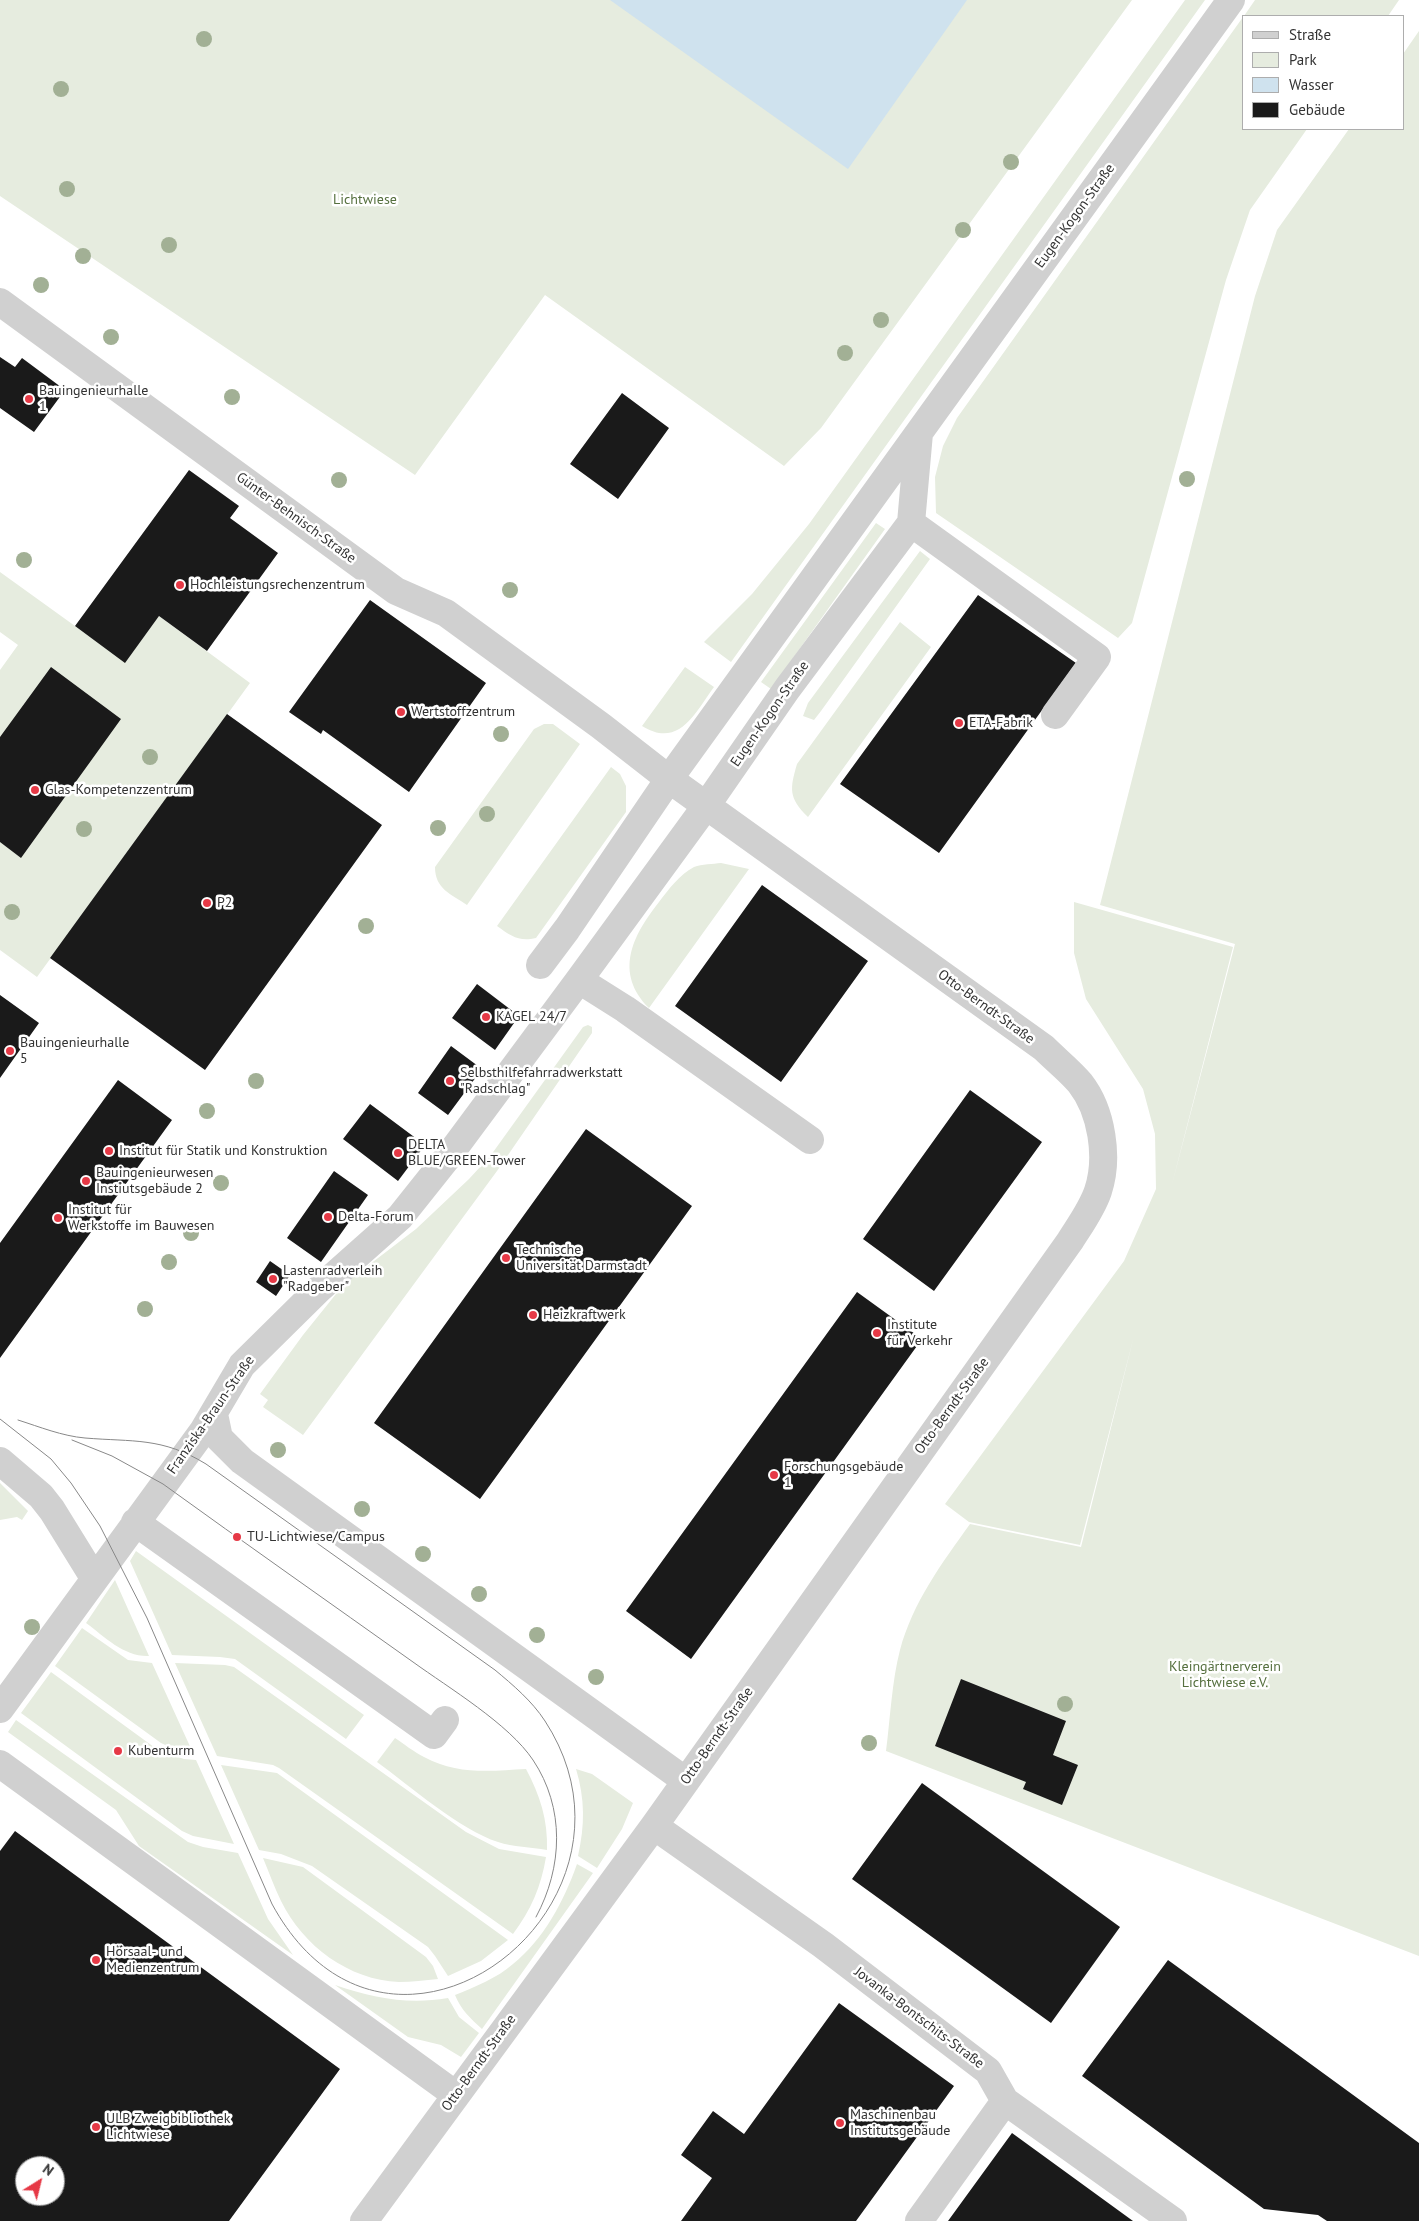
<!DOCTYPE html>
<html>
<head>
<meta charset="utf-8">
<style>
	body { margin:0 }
	#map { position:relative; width:1419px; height:2221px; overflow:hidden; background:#fff; font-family:"PT Sans",sans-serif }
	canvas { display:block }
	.legend { position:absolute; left:1242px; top:15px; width:162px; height:115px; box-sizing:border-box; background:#fff; border:1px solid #adadad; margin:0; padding:6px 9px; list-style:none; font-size:15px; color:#333 }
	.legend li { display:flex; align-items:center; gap:10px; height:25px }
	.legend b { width:25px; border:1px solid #adadad }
	.north { position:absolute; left:15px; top:2156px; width:50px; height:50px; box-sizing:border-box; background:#fff; border:1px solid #adadad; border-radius:50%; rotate:36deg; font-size:14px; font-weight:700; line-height:20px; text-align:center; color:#333 }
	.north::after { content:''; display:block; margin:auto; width:18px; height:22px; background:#e63946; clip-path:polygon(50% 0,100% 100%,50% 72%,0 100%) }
</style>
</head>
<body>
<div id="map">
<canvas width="1419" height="2221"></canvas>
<ul class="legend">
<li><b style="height:6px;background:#d0d0d0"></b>Straße</li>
<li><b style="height:14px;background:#e6ecdf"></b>Park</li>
<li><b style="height:14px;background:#cfe2ee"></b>Wasser</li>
<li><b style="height:14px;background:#1a1a1a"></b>Gebäude</li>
</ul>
<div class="north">N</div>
</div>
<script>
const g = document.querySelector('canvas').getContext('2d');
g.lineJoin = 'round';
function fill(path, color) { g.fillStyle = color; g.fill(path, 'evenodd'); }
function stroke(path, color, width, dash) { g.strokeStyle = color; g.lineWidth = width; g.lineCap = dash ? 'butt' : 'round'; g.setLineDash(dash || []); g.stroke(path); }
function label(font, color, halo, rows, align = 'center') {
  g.font = font + ' "PT Sans",sans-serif'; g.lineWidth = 5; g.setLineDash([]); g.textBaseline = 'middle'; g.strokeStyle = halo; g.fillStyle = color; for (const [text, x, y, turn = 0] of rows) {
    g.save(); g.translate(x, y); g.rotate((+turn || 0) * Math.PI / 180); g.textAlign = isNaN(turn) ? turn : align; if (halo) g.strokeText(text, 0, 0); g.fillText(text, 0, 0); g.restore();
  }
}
fill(new Path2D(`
	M0 0H1132L821 428 784 466 545 295 415 475 0 196Z
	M1185 0H1205L731 662 704 642 752 594 809 524Z
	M1255 0H1399L1388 16H1244Z
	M1243 17V129H1307L1250 210 1226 280 1132 623 1118 638 936 513 935 477 943 446 957 418Z
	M1419 31V1956L886 1751C890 1720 892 1680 900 1650 913 1602 942 1563 970 1524L1081 1547 1134 1336 1080 1545 969 1522 945 1504 1124 1261 1156 1189 1155 1134 1143 1089 1086 999 1074 953V902L1233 947 1171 1188 1235 944 1100 905 1255 296 1277 230 1349 129H1403V54Z
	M876 523 885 529 771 689 761 682Z
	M920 551 930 559 821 711 814 720 803 716 808 703Z
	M0 572 125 662 159 616 250 683 37 977 0 950V670L18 645 0 632Z
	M900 622 931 647 808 817C788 798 790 788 797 764Z
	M685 667 714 687C695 713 679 749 642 726Z
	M544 724H553L580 744 467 905C451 894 435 889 435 867L534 729Z
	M611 767 620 774 626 786V812L536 938C519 942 511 936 497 926Z
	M721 863 749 869 649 1008C614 973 632 936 659 902 669 889 679 875 694 867 702 864 713 864 721 863Z
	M588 1025 592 1027V1033L497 1171 303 1435 263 1407 268 1400 260 1394 303 1335 344 1284 416 1229 469 1179 491 1155 583 1027Z
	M0 1483 28 1511 22 1520 17 1517 0 1520Z
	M136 1551 364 1715 346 1739 235 1659 220 1657 172 1655 130 1561Z
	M115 1580 149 1656C124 1657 105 1637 86 1623Z
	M82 1628 128 1660 152 1663 193 1753 178 1751 161 1743 55 1666Z
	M175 1663 225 1665 234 1667 466 1832 499 1849 546 1857C541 1887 531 1910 513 1934L279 1768 273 1765 217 1756Z
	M51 1672 158 1750 184 1759 196 1760 234 1844 193 1836 182 1831 21 1713Z
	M16 1720 188 1842 203 1847 238 1853 268 1919 293 1955 139 1846 116 1810 8 1732Z
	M395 1738C404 1744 414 1752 424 1757 457 1775 490 1771 526 1769 540 1795 548 1820 547 1850 531 1847 513 1847 498 1842 460 1830 410 1786 377 1762Z
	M221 1765 277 1773 508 1940 481 1961 448 1976 435 1956 428 1947 312 1866 281 1854 259 1850Z
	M576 1769 592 1774 633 1803 622 1829 597 1868 578 1856C585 1825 585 1799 576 1769Z
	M263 1858 303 1867 426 1957 433 1966 438 1979C425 1980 412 1982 399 1982 349 1980 303 1946 281 1901 274 1887 269 1872 263 1858Z
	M577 1864 593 1873 482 2029C470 2018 461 2010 455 1995 475 1987 497 1978 513 1964 544 1939 564 1901 577 1864Z
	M335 1985C374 1998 408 2005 448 1998L459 2017 479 2033 461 2057 441 2045 408 2037Z`), '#e6ecdf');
fill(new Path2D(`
	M610 0H967L848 169Z`), '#cfe2ee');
fill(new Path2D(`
	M0 357 15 367 22 358 65 390 34 432 0 408Z
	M622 393 669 428 618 499 570 464Z
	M189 470 239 506 230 518 278 553 207 651 159 616 125 663 75 626Z
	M978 595 1076 663 939 853 840 784Z
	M370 600 486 683 409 792 323 730 321 734 289 712Z
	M51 667 121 719 21 858 0 842V737Z
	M227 714 382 825 205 1070 50 958Z
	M762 885 868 961 781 1082 675 1006Z
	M477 984 519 1016 495 1050 452 1018Z
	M0 995 39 1023 0 1078Z
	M451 1046 482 1069 448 1115 418 1093Z
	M118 1080 172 1120 0 1358V1243Z
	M970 1090 1042 1142 934 1291 863 1239Z
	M370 1104 425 1145 398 1181 343 1139Z
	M586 1129 692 1206 480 1499 374 1423Z
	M334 1171 368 1195 321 1262 287 1238Z
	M270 1261 290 1275 276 1296 256 1282Z
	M857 1292 922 1339 691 1659 626 1611Z
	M961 1679 1066 1721 1053 1755 1078 1765 1062 1805 1023 1789 1026 1782 935 1746Z
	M922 1783 1120 1927 1051 2023 852 1879Z
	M15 1831 340 2069 229 2221H0V1851ZM25 2166H55V2196H25Z
	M1168 1960 1419 2143V2221H1327L1318 2215 1264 2209 1082 2076Z
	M839 2003 954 2086 856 2221H681L712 2178 681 2155 713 2111 744 2134Z
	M1012 2133 1133 2221H948Z`), '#1a1a1a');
stroke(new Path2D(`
	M0 302 396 591 446 613 601 726 669 779 1044 1048C1056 1060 1070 1071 1080 1083 1102 1111 1109 1158 1098 1191 1092 1209 1080 1225 1070 1241L654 1826 364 2221
	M911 523 1097 657 1055 715
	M540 965 567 929 669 779 1231 0
	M579 980 625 1009 810 1140
	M214 1414 219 1438 242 1461 686 1781
	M0 1461 41 1496 52 1510 94 1578
	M135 1522 434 1735 445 1720
	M0 1709 203 1431 242 1365 319 1289 400 1217 447 1158 579 980 706 806 787 689 911 523 919 433
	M0 1764 456 2095
	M654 1826 823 1945 988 2071 1005 2101 1173 2221
	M919 2221 1005 2101`), '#d0d0d0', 28);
stroke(new Path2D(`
	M0 1419 51 1459 71 1483 100 1526 147 1618 272 1904C389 2119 666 1907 545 1721 532 1701 513 1685 495 1670L206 1464C162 1437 133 1442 85 1438 62 1436 40 1427 18 1420
	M72 1440 112 1456 163 1484C246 1544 330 1603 413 1662 449 1688 509 1724 533 1760 565 1808 563 1867 536 1917`), '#888', 1);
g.fillStyle = '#a2b095';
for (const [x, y] of [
	[204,39],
	[61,89],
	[1011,162],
	[67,189],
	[963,230],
	[169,245],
	[83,256],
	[41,285],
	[881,320],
	[111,337],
	[845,353],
	[232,397],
	[1187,479],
	[339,480],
	[24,560],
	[510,590],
	[501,734],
	[150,757],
	[487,814],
	[438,828],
	[84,829],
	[12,912],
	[366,926],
	[256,1081],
	[207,1111],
	[221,1183],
	[191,1233],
	[169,1262],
	[145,1309],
	[278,1450],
	[362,1509],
	[423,1554],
	[479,1594],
	[32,1627],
	[537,1635],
	[596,1677],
	[1065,1704],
	[869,1743]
]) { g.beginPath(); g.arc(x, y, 8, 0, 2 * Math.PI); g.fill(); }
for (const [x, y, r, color] of [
	[29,399,5,"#e63946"],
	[180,585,5,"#e63946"],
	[401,712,5,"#e63946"],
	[959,723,5,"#e63946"],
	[35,790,5,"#e63946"],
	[207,903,5,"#e63946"],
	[486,1017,5,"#e63946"],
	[10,1051,5,"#e63946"],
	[450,1081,5,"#e63946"],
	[109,1151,5,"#e63946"],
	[398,1153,5,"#e63946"],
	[86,1181,5,"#e63946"],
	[328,1217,5,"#e63946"],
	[58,1218,5,"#e63946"],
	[506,1258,5,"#e63946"],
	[273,1279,5,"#e63946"],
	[533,1315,5,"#e63946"],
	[877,1333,5,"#e63946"],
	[774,1475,5,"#e63946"],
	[237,1537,5,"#e63946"],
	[118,1751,5,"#e63946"],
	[96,1960,5,"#e63946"],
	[840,2123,5,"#e63946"],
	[96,2127,5,"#e63946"]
]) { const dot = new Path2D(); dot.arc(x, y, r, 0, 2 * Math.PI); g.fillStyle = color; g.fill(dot); stroke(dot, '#fff', 2); }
label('14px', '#56703f', '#fff', [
	["Lichtwiese",365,200],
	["Kleingärtnerverein",1225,1667],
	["Lichtwiese e.V.",1225,1683]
]);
label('14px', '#333', '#fff', [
	["Eugen-Kogon-Straße",1075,216,-54],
	["Günter-Behnisch-Straße",296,518,36],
	["Eugen-Kogon-Straße",770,714,-55],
	["Otto-Berndt-Straße",986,1007,36],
	["Otto-Berndt-Straße",952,1406,-54],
	["Franziska-Braun-Straße",211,1415,-55],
	["Otto-Berndt-Straße",717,1736,-55],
	["Jovanka-Bontschits-Straße",919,2018,37],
	["Otto-Berndt-Straße",479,2063,-54]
]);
label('14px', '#333', '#fff', [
	["Bauingenieurhalle",39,391],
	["1",39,407],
	["Hochleistungsrechenzentrum",190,585],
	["Wertstoffzentrum",411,712],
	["ETA-Fabrik",969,723],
	["Glas-Kompetenzzentrum",45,790],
	["P2",217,903],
	["KAGEL 24/7",496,1017],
	["Bauingenieurhalle",20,1043],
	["5",20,1059],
	["Selbsthilfefahrradwerkstatt",460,1073],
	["\"Radschlag\"",460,1089],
	["DELTA",408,1145],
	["BLUE/GREEN-Tower",408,1161],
	["Institut für Statik und Konstruktion",119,1151],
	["Bauingenieurwesen",96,1173],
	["Instiutsgebäude 2",96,1189],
	["Institut für",68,1210],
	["Werkstoffe im Bauwesen",68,1226],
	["Delta-Forum",338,1217],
	["Technische",516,1250],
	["Universität Darmstadt",516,1266],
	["Lastenradverleih",283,1271],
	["\"Radgeber\"",283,1287],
	["Heizkraftwerk",543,1315],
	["Institute",887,1325],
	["für Verkehr",887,1341],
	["Forschungsgebäude",784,1467],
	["1",784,1483],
	["TU-Lichtwiese/Campus",247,1537],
	["Kubenturm",128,1751],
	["Hörsaal- und",106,1952],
	["Medienzentrum",106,1968],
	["Maschinenbau",850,2115],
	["Institutsgebäude",850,2131],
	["ULB Zweigbibliothek",106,2119],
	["Lichtwiese",106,2135]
], 'left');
</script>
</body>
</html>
